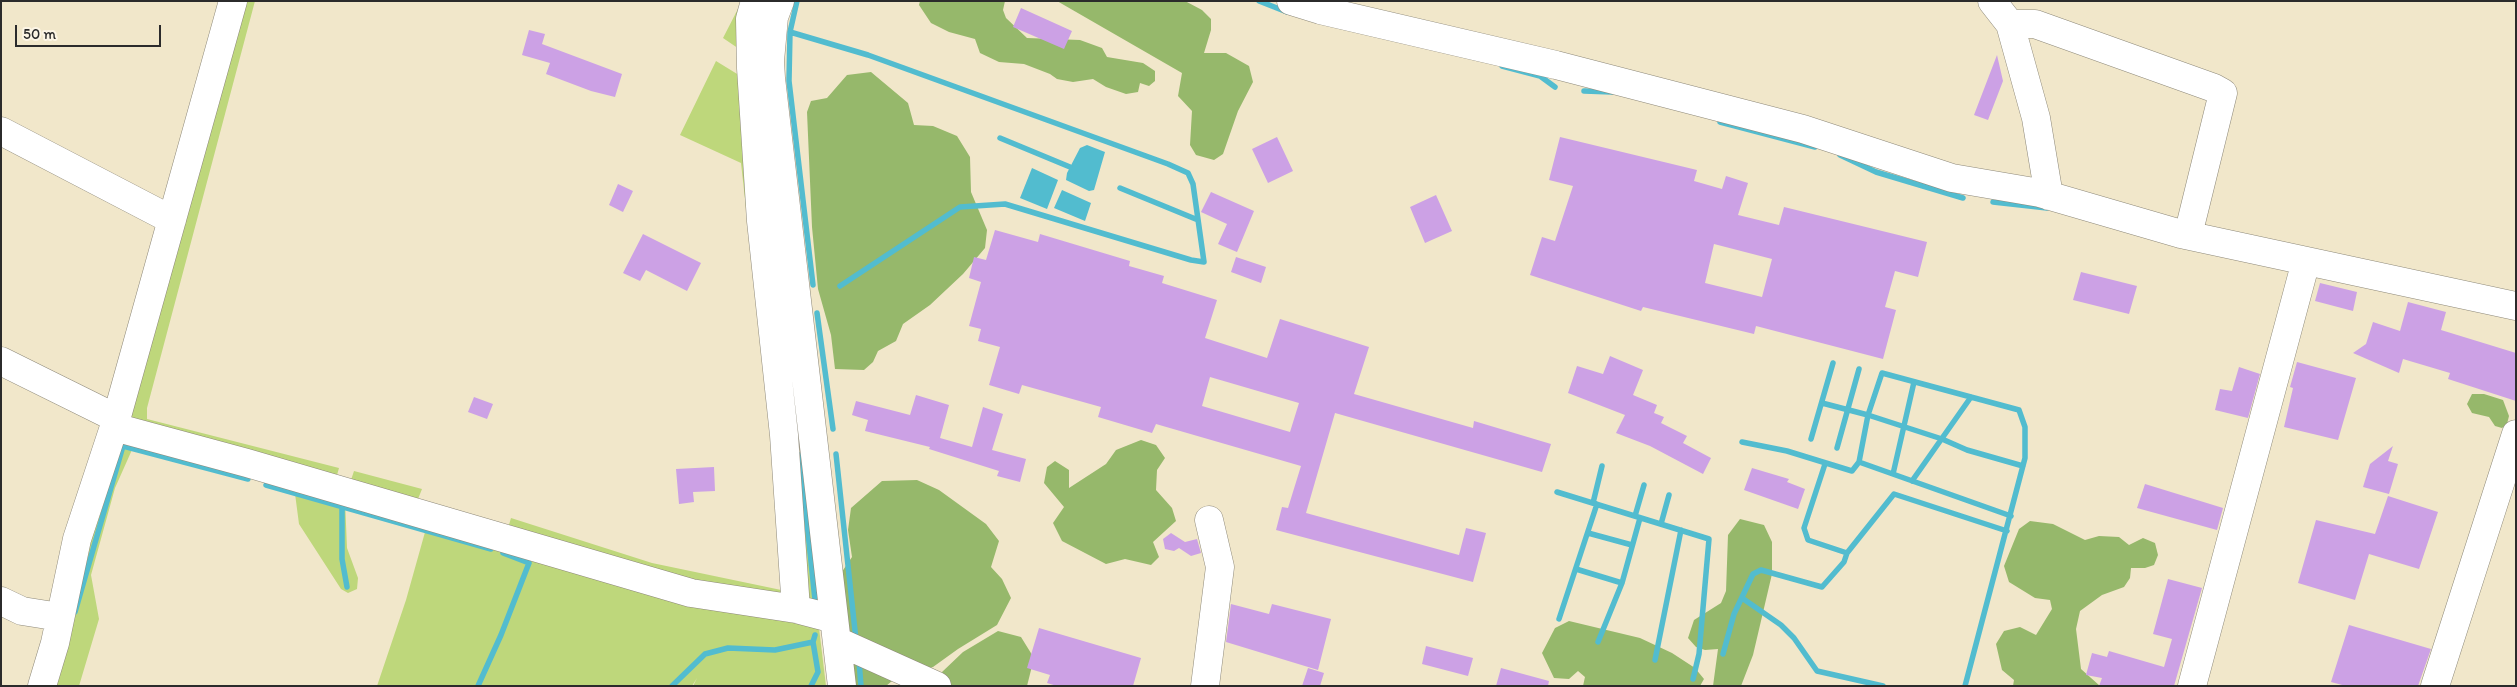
<!DOCTYPE html>
<html>
<head>
<meta charset="utf-8">
<style>
  body { margin:0 }
  #map { position:relative; width:2517px; height:687px; overflow:hidden; background:#f1e7ca; font-family:Itim,sans-serif }
  canvas { display:block }
  .frame { position:absolute; inset:0; border:2px solid #2b2b2b; pointer-events:none }
  .scale { position:absolute; left:15px; top:25px; width:146px; height:22px; box-sizing:border-box; border:2px solid #2b2b2b; border-top:0; padding-left:6px; font-size:15px; line-height:18px; white-space:nowrap; color:#2b2b2b; -webkit-text-stroke:4px #fcf5e5; paint-order:stroke }
</style>
</head>
<body>
<div id="map">
<canvas width="2517" height="687"></canvas>
<div class="frame"></div>
<div class="scale">50 m</div>
</div>
<script>
const g = document.querySelector('canvas').getContext('2d');
g.lineJoin = 'round';
function paint(path, color) {
  g.fillStyle = color;
  g.fill(path, 'evenodd');
}
function poly(rows) {
  const path = new Path2D();
  for (const r of rows) {
    path.moveTo(r[0], r[1]);
    for (let i = 2; i < r.length; i += 2) path.lineTo(r[i], r[i + 1]);
  }
  return path;
}
function strokePath(path, color, width, dash) {
  g.strokeStyle = color;
  g.lineWidth = width;
  g.lineCap = dash ? 'butt' : 'round';
  g.setLineDash(dash || []);
  g.stroke(path);
}
paint(poly([
  [241,1,255,1,147,408,147,419,339,468,335,482,132,418,131,405],
  [742,1,748,55,723,38],
  [716,61,760,88,803,431,793,431,772,442,741,163,680,135],
  [124,442,135,443,115,488,91,575,99,619,79,686,50,686,112,449],
  [781,451,790,586,787,592,779,601,678,582,599,560,508,528,511,518,652,563,786,591,772,452],
  [804,451,820,597,818,602,807,601,795,454],
  [354,471,422,489,418,499,349,486],
  [294,486,345,500,347,548,358,578,357,589,348,593,341,589,299,524],
  [427,525,708,606,819,628,826,686,693,686,697,678,692,686,377,686,406,600]
]), '#bed77b');
paint(poly([
  [920,1,1005,1,1003,10,1006,18,1027,38,1080,40,1102,48,1107,57,1143,63,1155,71,1155,81,1149,86,1140,83,1138,92,1126,94,1106,87,1093,79,1073,82,1057,79,1050,74,1024,64,999,62,980,53,975,39,949,32,931,23,919,5],
  [1057,1,1185,1,1202,10,1211,19,1211,30,1204,53,1226,53,1249,66,1253,82,1238,111,1223,154,1214,160,1196,155,1190,145,1192,111,1178,96,1182,73],
  [871,72,908,103,914,125,933,126,957,136,970,157,971,192,987,230,985,248,963,274,930,305,903,324,896,341,878,351,873,362,864,370,835,369,831,335,818,289,812,227,807,112,811,101,827,98,847,75],
  [2472,394,2484,394,2503,400,2509,416,2507,424,2502,428,2495,426,2489,417,2472,413,2467,404],
  [1141,440,1156,445,1165,458,1157,470,1156,490,1172,508,1176,521,1153,542,1159,557,1151,565,1125,559,1106,564,1062,541,1053,523,1064,507,1044,483,1047,467,1055,461,1069,470,1069,488,1106,464,1116,450],
  [917,480,939,490,986,524,999,541,991,567,1002,579,1011,598,997,625,958,649,933,667,892,681,886,686,848,686,837,579,852,557,848,530,851,508,882,481],
  [1740,519,1764,525,1772,542,1772,574,1753,655,1741,686,1713,686,1718,649,1705,650,1696,647,1688,638,1694,620,1721,603,1726,591,1728,535],
  [2030,521,2053,524,2085,540,2099,536,2119,537,2129,545,2143,538,2155,543,2158,555,2154,565,2145,568,2131,568,2130,578,2124,587,2102,595,2080,611,2076,629,2081,669,2100,686,2013,686,2014,680,2002,670,1996,644,2004,631,2020,627,2036,635,2052,609,2050,600,2035,598,2009,582,2004,566,2019,529],
  [1569,621,1640,638,1672,653,1695,668,1704,679,1700,686,1583,686,1585,677,1578,671,1569,679,1554,678,1542,653,1555,628],
  [998,631,1021,637,1034,658,1027,686,948,686,942,672,963,652]
]), '#96b86b');
paint(poly([
  [1087,145,1105,152,1094,190,1089,191,1066,180,1067,173,1080,148],
  [1032,168,1058,180,1047,209,1020,198],
  [1062,190,1091,203,1085,221,1054,208]
]), '#52bccf');
strokePath(poly([
  [797,1,790,32,789,81,813,285],
  [1259,1,1287,12],
  [790,32,868,55,1168,164,1188,173,1193,184,1204,262,1191,260,1005,204,960,207,840,286],
  [1502,66,1540,76,1555,87],
  [1584,91,1612,92],
  [1720,122,1815,147],
  [1000,138,1070,167],
  [1840,155,1876,172,1963,198],
  [1120,188,1198,220],
  [1993,202,2047,208],
  [817,313,833,429],
  [1822,403,1868,415,1942,439,1967,450,2023,466],
  [1811,439,1833,363],
  [1742,442,1787,451,1852,471,1859,462,1868,415,1882,373,2019,410,2025,427,2025,458,1965,686],
  [1837,448,1859,369],
  [836,454,856,640],
  [800,455,815,600],
  [1859,462,2011,516],
  [1893,474,1914,382],
  [1912,481,1971,397],
  [266,485,491,549],
  [1557,492,1709,539,1699,654,1693,679],
  [1593,503,1602,466],
  [342,506,342,559,347,587],
  [1635,516,1644,485],
  [1661,524,1669,495],
  [1588,533,1632,545],
  [1847,553,1894,494,2007,531],
  [1576,569,1622,583],
  [1742,598,1781,625,1794,638,1817,671,1883,686],
  [75,612,123,446,248,479],
  [1559,619,1597,504],
  [1598,642,1622,583,1640,518],
  [1723,654,1734,614,1753,574,1761,570,1822,587,1844,562,1847,553,1808,540,1804,528,1825,464],
  [1655,660,1681,530],
  [859,661,861,686],
  [478,686,501,635,529,563,503,553],
  [672,686,705,654,728,648,775,650,813,642],
  [811,686,818,672,813,642,815,635]
]), '#52bccf', 5.5);
paint(poly([
  [1021,8,1072,31,1064,49,1013,27],
  [529,30,545,34,542,44,622,74,615,97,591,91,546,74,550,63,522,55],
  [1997,55,2003,81,1988,120,1974,115],
  [1277,137,1293,171,1268,183,1252,149],
  [1560,137,1697,170,1694,181,1722,189,1726,176,1748,183,1738,215,1779,225,1784,207,1927,242,1918,277,1895,271,1885,307,1896,310,1883,359,1756,326,1754,334,1643,307,1641,311,1530,275,1542,237,1555,241,1573,186,1549,180],
  [1714,244,1772,259,1762,297,1705,283],
  [618,184,633,191,623,212,609,205],
  [1211,192,1254,211,1237,252,1218,244,1227,224,1201,212],
  [1436,195,1452,231,1425,243,1410,207],
  [995,230,1038,242,1040,234,1130,261,1129,266,1164,276,1162,283,1217,300,1205,338,1267,358,1280,319,1369,347,1354,394,1473,428,1474,421,1551,444,1542,472,1335,413,1306,513,1459,555,1466,528,1486,533,1473,582,1276,530,1282,507,1288,508,1301,466,1156,424,1152,433,1098,417,1101,407,1022,385,1019,394,989,385,1000,347,978,341,981,329,969,326,981,282,969,278,974,257,986,260],
  [1210,377,1299,403,1290,432,1202,406],
  [643,234,701,263,687,291,646,270,640,281,623,273],
  [1236,257,1266,267,1261,283,1231,272],
  [2081,272,2137,286,2129,314,2073,300],
  [2320,283,2357,292,2353,311,2315,301],
  [2408,302,2446,312,2441,330,2516,353,2516,401,2448,379,2450,373,2403,359,2399,373,2353,353,2366,344,2373,322,2400,331],
  [1610,356,1643,370,1633,395,1657,405,1654,413,1664,417,1661,423,1687,436,1683,443,1711,458,1703,474,1650,446,1616,433,1625,415,1568,393,1577,366,1603,374],
  [2297,362,2356,378,2338,440,2284,427,2293,388,2290,387],
  [2239,367,2260,374,2248,418,2215,410,2220,389,2232,391],
  [916,395,949,405,940,438,972,447,983,407,1003,414,992,450,1026,459,1020,482,997,476,999,471,929,449,930,447,865,431,868,420,852,415,856,401,910,415],
  [474,397,493,404,487,419,468,412],
  [2393,446,2388,461,2398,464,2389,494,2363,487,2370,464],
  [714,467,715,491,693,492,694,502,679,504,676,469],
  [1752,468,1789,479,1787,482,1805,489,1798,509,1744,490],
  [2145,484,2223,508,2217,530,2137,508],
  [2388,496,2438,512,2419,569,2369,554,2355,600,2298,583,2316,520,2375,534],
  [1171,533,1185,542,1197,539,1201,553,1191,556,1179,548,1174,551,1165,549,1163,539],
  [2168,579,2202,588,2174,686,2099,686,2102,678,2086,675,2092,653,2107,657,2109,651,2164,667,2172,639,2153,634],
  [1231,604,1269,614,1272,604,1331,619,1318,670,1226,642],
  [2349,625,2431,649,2418,686,2346,686,2331,682],
  [1039,628,1141,658,1133,686,1057,686,1047,683,1050,675,1027,668],
  [1426,646,1473,658,1468,676,1422,664],
  [1308,668,1324,673,1320,686,1302,686],
  [1501,668,1549,681,1548,686,1496,686]
]), '#cca1e5');
const minor = poly([
  [755,1,750,19,751,68,761,221,784,435,796,609],
  [780,1,774,17,770,61,771,78,842,686],
  [1291,1,1320,10,1556,65,1803,129,1952,178,2040,193,2181,234,2516,306],
  [1992,1,2010,24,2036,118,2049,196],
  [2010,24,2035,24,2214,88,2223,93,2188,235],
  [1,131,172,220],
  [1,361,116,418],
  [114,427,247,463,691,593,796,609,834,619],
  [1,601,22,611,60,617],
  [837,641,937,686],
  [42,686,55,643,77,539,114,427,233,1],
  [1205,686,1220,567,1209,520],
  [2192,686,2306,261],
  [2435,686,2516,434]
]);
strokePath(minor, '#8e897a', 29);
strokePath(minor, '#fff', 28);
</script>
</body>
</html>
